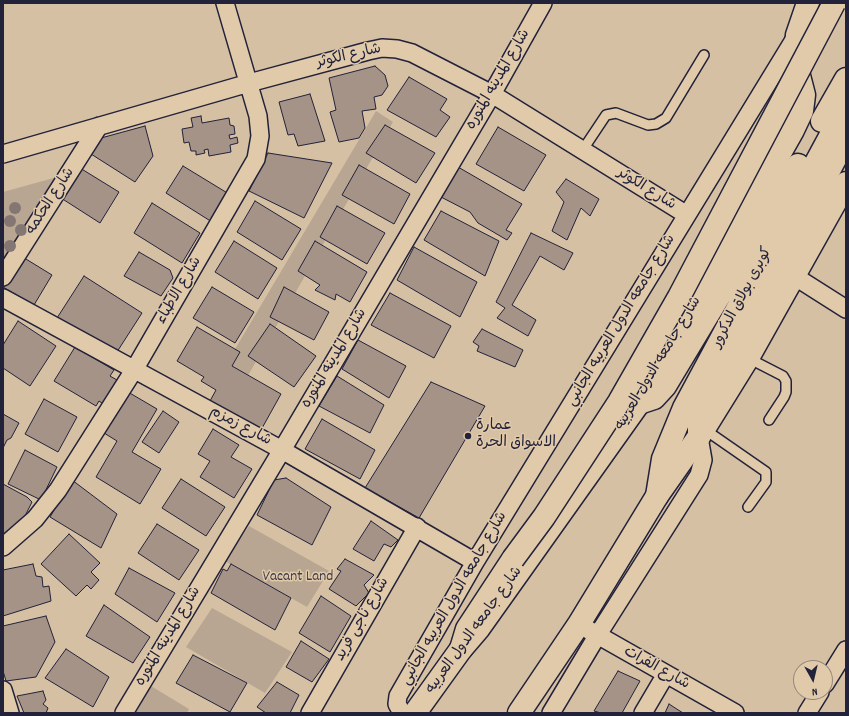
<!DOCTYPE html>
<html>
<head>
<meta charset="utf-8">
<style>
  body { margin:0 }
  #map { position:relative; width:849px; height:716px; overflow:hidden; background:#d6c0a3; font-family:Dekko,sans-serif }
  canvas { display:block }
  .frame { position:absolute; inset:0; border:4px solid #22223b; pointer-events:none }
  .north { position:absolute; left:793px; top:660px; width:40px; height:40px; box-sizing:border-box; background:#e1caaa; border:1px solid #95877e; border-radius:50%; rotate:172deg; font-size:11px; font-weight:700; line-height:16px; text-align:center; color:#22223b }
  .north::after { content:''; display:block; margin:auto; width:14px; height:18px; background:#22223b; clip-path:polygon(50% 0,100% 100%,50% 72%,0 100%) }
</style>
</head>
<body>
<div id="map">
<canvas width="849" height="716"></canvas>
<div class="frame"></div>
<div class="north">N</div>
</div>
<script>
const g = document.querySelector('canvas').getContext('2d');
g.lineJoin = 'round';
function paint(path, color) {
  g.fillStyle = color;
  g.fill(path, 'evenodd');
}
function poly(rows) {
  const path = new Path2D();
  for (const r of rows) {
    path.moveTo(r[0], r[1]);
    for (let i = 2; i < r.length; i += 2) path.lineTo(r[i], r[i + 1]);
  }
  return path;
}
function strokePath(path, color, width, dash) {
  g.strokeStyle = color;
  g.lineWidth = width;
  g.lineCap = dash ? 'butt' : 'round';
  g.setLineDash(dash || []);
  g.stroke(path);
}
function drawText(font, color, halo, rows, align = 'center') {
  g.font = font + ' Dekko,"Playpen Sans Arabic",sans-serif';
  g.lineWidth = 3;
  g.setLineDash([]);
  g.textBaseline = 'middle';
  g.strokeStyle = halo;
  g.fillStyle = color;
  for (const [text, x, y, turn = 0] of rows) {
    g.save();
    g.translate(x, y);
    g.rotate((+turn || 0) * Math.PI / 180);
    g.textAlign = isNaN(turn) ? turn : align;
    if (halo) g.strokeText(text, 0, 0);
    g.fillText(text, 0, 0);
    g.restore();
  }
}
paint(poly([
  [376,111,393,122,246,379,225,366],
  [68,174,3,277,3,192],
  [249,526,329,571,307,607,225,561],
  [212,608,292,652,265,693,186,647],
  [151,686,189,709,187,713,136,713]
]), '#b8a692');
const building = poly([
  [375,66,385,75,388,86,382,95,374,97,376,109,362,111,365,128,359,138,339,142,330,112,336,110,329,78,375,66],
  [409,77,447,99,440,110,450,117,436,137,387,110,409,77],
  [310,94,325,141,298,146,294,134,288,135,279,102,310,94],
  [201,116,202,123,229,118,230,125,234,126,235,134,229,135,230,139,237,137,238,143,230,145,231,152,209,156,208,149,204,150,205,153,196,155,196,151,191,151,189,142,184,143,182,129,193,127,191,118,201,116],
  [385,125,435,153,416,183,366,153,385,125],
  [145,126,153,156,135,182,91,154,101,138,145,126],
  [498,127,546,155,524,191,476,164,498,127],
  [268,153,332,163,304,218,249,191,268,153],
  [359,165,410,194,394,224,342,195,359,165],
  [183,166,229,194,212,222,166,193,183,166],
  [458,167,522,204,506,230,512,233,507,240,478,223,470,212,441,197,458,167],
  [80,168,119,192,100,223,61,198,80,168],
  [566,179,599,199,590,216,581,208,567,240,552,231,564,202,556,192,566,179],
  [255,201,301,229,282,260,237,232,255,201],
  [152,203,200,233,182,263,134,233,152,203],
  [337,206,385,233,367,264,320,237,337,206],
  [441,211,499,241,485,276,424,240,441,211],
  [531,233,573,253,564,270,540,256,512,305,536,320,528,336,497,318,505,308,496,302,531,233],
  [234,241,277,268,258,299,215,272,234,241],
  [315,241,367,272,350,302,336,294,335,300,315,290,320,285,298,271,315,241],
  [414,247,477,282,460,317,397,280,414,247],
  [139,252,170,270,173,278,161,296,124,276,139,252],
  [21,256,52,275,34,305,3,287,21,256],
  [84,276,142,313,115,355,57,318,84,276],
  [212,287,254,312,235,343,193,318,212,287],
  [284,287,329,312,314,340,270,317,284,287],
  [390,293,451,326,434,358,371,325,390,293],
  [18,321,56,346,30,386,3,368,3,345,18,321],
  [270,324,316,356,294,387,248,356,270,324],
  [197,327,240,352,232,366,281,394,261,430,210,401,216,390,201,381,204,377,177,361,197,327],
  [482,329,523,350,515,367,477,351,479,346,473,342,482,329],
  [358,340,406,366,389,398,342,369,358,340],
  [75,347,114,370,110,376,117,380,106,406,99,401,96,406,54,381,75,347],
  [337,376,384,405,370,433,319,406,337,376],
  [431,382,485,406,419,518,365,488,431,382],
  [128,392,157,409,132,452,161,469,140,504,96,477,117,441,104,433,128,392],
  [44,399,77,417,58,452,25,434,44,399],
  [163,411,179,422,159,453,142,442,163,411],
  [3,414,19,423,11,438,7,440,3,448,3,414],
  [322,419,375,450,360,479,305,449,322,419],
  [213,429,239,445,231,457,252,469,234,498,200,477,210,461,198,454,213,429],
  [25,450,57,467,41,500,8,484,25,450],
  [286,478,331,507,312,545,257,515,274,480,286,478],
  [181,479,225,507,206,536,162,508,181,479],
  [72,480,117,514,101,548,50,517,72,480],
  [3,484,27,497,32,502,24,518,3,536,3,484],
  [371,521,398,540,391,547,384,544,374,561,353,549,371,521],
  [157,524,199,550,179,580,138,553,157,524],
  [69,534,100,563,91,572,99,580,91,589,87,585,76,596,41,564,69,534],
  [345,559,374,575,364,585,369,593,356,606,329,589,341,571,337,569,345,559],
  [33,564,36,576,42,577,43,587,49,586,51,601,3,616,3,570,33,564],
  [231,564,291,598,275,630,211,593,223,569,227,571,231,564],
  [129,568,175,593,157,622,115,594,129,568],
  [321,596,351,616,330,652,299,633,321,596],
  [104,605,150,637,133,663,86,636,104,605],
  [46,616,55,642,36,677,6,681,3,671,3,626,46,616],
  [301,641,329,659,312,682,286,667,301,641],
  [66,649,109,677,93,707,45,678,66,649],
  [193,655,247,683,230,712,176,683,193,655],
  [618,671,640,681,622,713,601,713,594,711,618,671],
  [277,682,299,695,290,713,266,713,257,707,277,682],
  [43,691,46,700,43,704,48,708,46,713,24,713,17,696,43,691],
  [669,704,683,713,665,713,669,704]
]);
paint(building, '#a49386');
strokePath(building, '#22223b', 1);
const service = poly([
  [582,151,606,115,616,113,648,125,656,124,666,118,704,55],
  [748,358,783,376,786,381,786,392,784,397,769,420],
  [704,429,766,472,766,482,748,507]
]);
const minor = poly([
  [3,154,249,83,368,51,382,48,397,49,412,53,492,94,687,215],
  [794,276,846,309],
  [3,277,99,126],
  [3,298,282,450,475,562],
  [3,547,35,519,58,490,134,370,256,159,260,136,258,116,225,3],
  [587,629,735,713],
  [825,684,846,650],
  [3,690,10,713],
  [124,713,282,450,492,94,543,3],
  [310,713,417,527],
  [402,713,397,704,398,696,475,562,797,35],
  [551,713,597,636,699,475,703,460,699,437],
  [643,713,666,674],
  [807,713,820,692]
]);
const secondary = poly([
  [822,121,846,79],
  [639,403,654,398,665,386,798,165],
  [657,496,663,459,684,408,846,107]
]);
const primary = poly([
  [415,713,461,649,479,628,639,403,793,130,802,111,804,95,795,60,797,35,808,3],
  [519,713,579,624,657,496,704,429,748,358,846,183]
]);
const motorway = poly([
  [699,437,699,422,708,395,846,139],
  [461,649,467,629,513,559]
]);
strokePath(service, '#22223b', 12);
strokePath(minor, '#22223b', 20);
strokePath(secondary, '#22223b', 25);
strokePath(primary, '#22223b', 25);
strokePath(motorway, '#22223b', 25);
strokePath(service, '#e1caaa', 9);
strokePath(minor, '#e1caaa', 17);
strokePath(secondary, '#e1caaa', 22);
strokePath(primary, '#e1caaa', 22);
strokePath(motorway, '#e1caaa', 22);
const motorwayBridge = poly([
  [513,559,544,517,619,402,679,297,834,3]
]);
strokePath(motorwayBridge, '#22223b', 25, []);
strokePath(motorwayBridge, '#e1caaa', 22);
g.fillStyle = '#847773';
for (const [x, y] of [
  [15,208],
  [10,221],
  [21,230],
  [10,246]
]) {
  g.beginPath();
  g.arc(x, y, 6, 0, 2 * Math.PI);
  g.fill();
}
for (const [x, y, r, color] of [
  [468,436,4,"#22223b"]
]) {
  const dot = new Path2D();
  dot.arc(x, y, r, 0, 2 * Math.PI);
  g.fillStyle = color;
  g.fill(dot);
  strokePath(dot, '#e1caaa', 1.5);
}
drawText('15px', '#22223b', '#e1caaa', [
  ["شارع الكوثر",349,57,-13],
  ["شارع المدينه المنوره",499,80,-60],
  ["شارع الكوثر",646,190,32],
  ["شارع الحكمه",51,202,-57],
  ["شارع الاطباء",180,291,-60],
  ["كوبرى بولاق الدكرور",743,298,-62],
  ["شارع جامعه الدول العربيه الجانبي",622,321,-59],
  ["شارع المدينه المنوره",335,359,-59],
  ["شارع جامعه الدول العربيه",659,364,-59],
  ["شارع زمزم",240,427,28],
  ["شارع جامعه الدول العربيه الجانبي",455,599,-60],
  ["شارع ناجى فريد",363,620,-60],
  ["شارع جامعه الدول العربيه",475,631,-54],
  ["شارع المدينه المنوره",169,637,-59],
  ["شارع الفرات",656,669,29]
]);
drawText('15px', '#22223b', '#e1caaa', [
  ["عمارة",476,427],
  ["الاسواق الحرة",476,444]
], 'left');
drawText('15px', '#403c4c', '#e1caaa', [
  ["Vacant Land",298,578]
]);
</script>
</body>
</html>
